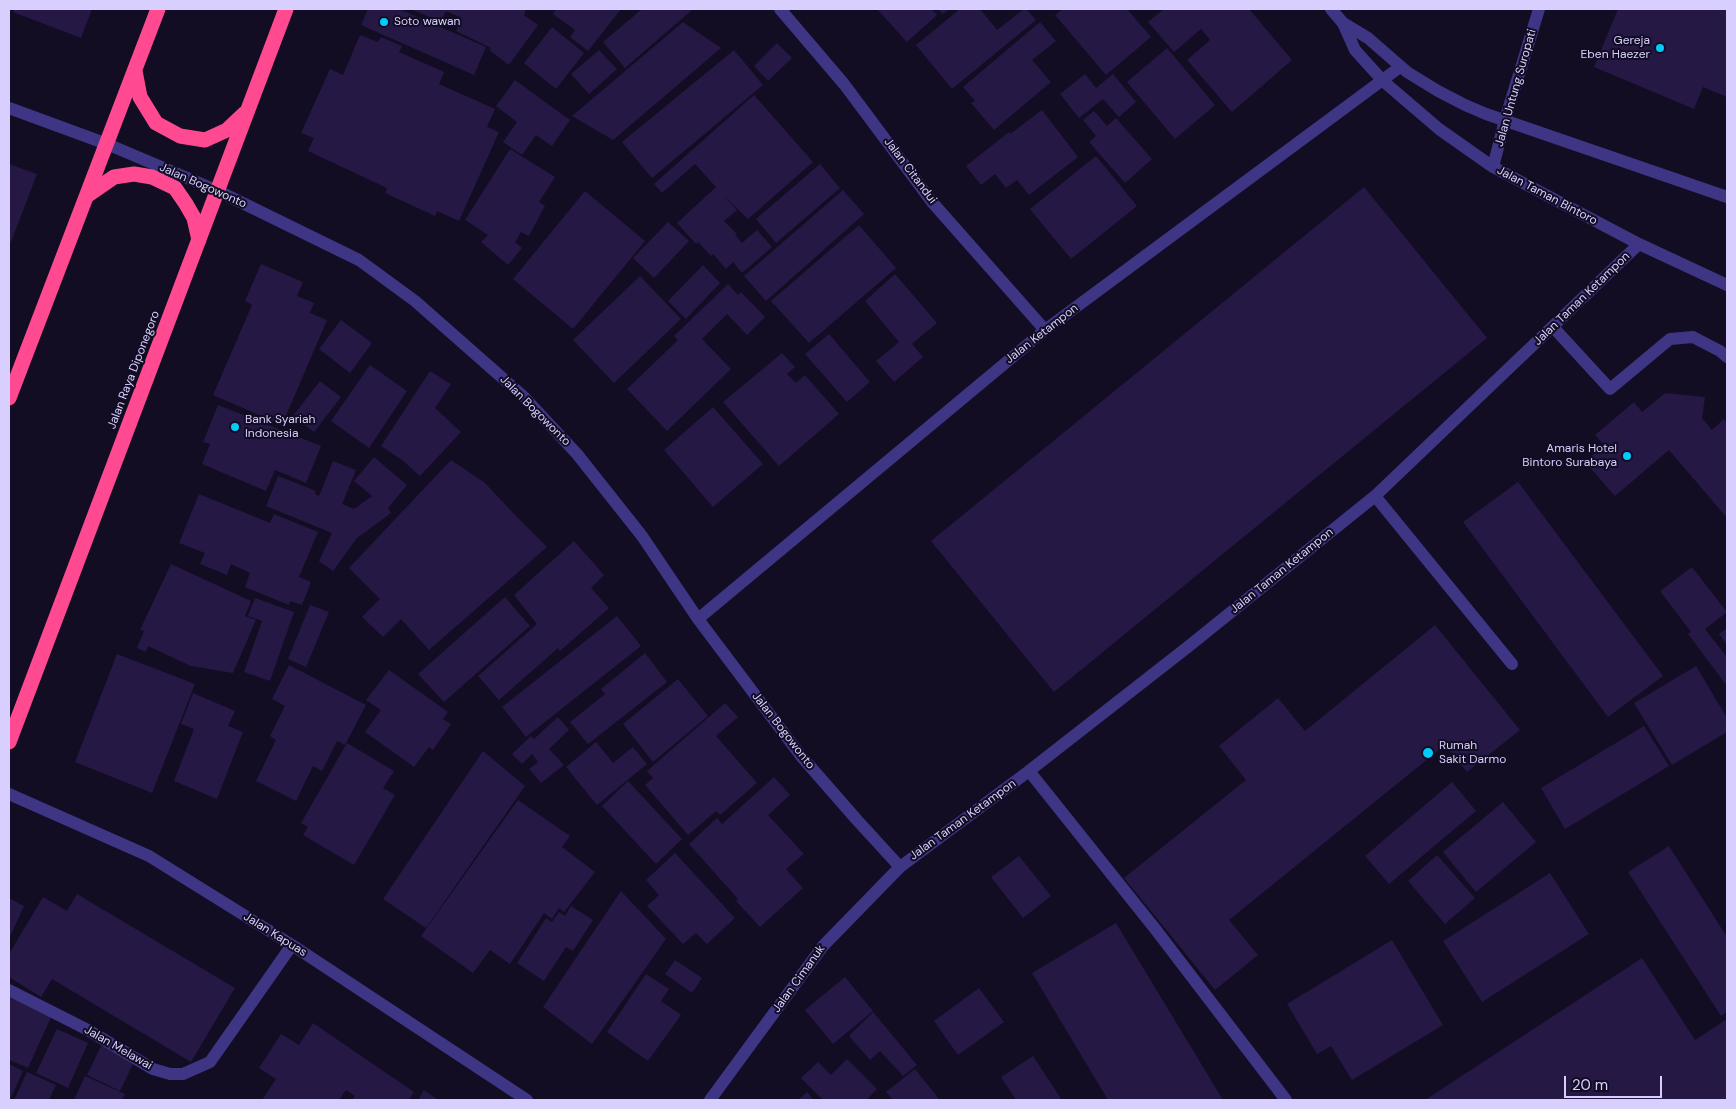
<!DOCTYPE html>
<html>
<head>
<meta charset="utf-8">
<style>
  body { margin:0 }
  #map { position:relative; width:1736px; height:1109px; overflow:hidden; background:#120d23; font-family:"DM Sans",sans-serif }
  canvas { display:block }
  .frame { position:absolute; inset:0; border:10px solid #d8cfff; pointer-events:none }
  .scale { position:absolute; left:1564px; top:1076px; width:98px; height:22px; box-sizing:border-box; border:2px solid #d8cfff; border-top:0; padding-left:6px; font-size:15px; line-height:18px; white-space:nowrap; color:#d8cfff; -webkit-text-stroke:4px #120d23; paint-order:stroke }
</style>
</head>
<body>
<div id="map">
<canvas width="1736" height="1109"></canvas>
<div class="frame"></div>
<div class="scale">20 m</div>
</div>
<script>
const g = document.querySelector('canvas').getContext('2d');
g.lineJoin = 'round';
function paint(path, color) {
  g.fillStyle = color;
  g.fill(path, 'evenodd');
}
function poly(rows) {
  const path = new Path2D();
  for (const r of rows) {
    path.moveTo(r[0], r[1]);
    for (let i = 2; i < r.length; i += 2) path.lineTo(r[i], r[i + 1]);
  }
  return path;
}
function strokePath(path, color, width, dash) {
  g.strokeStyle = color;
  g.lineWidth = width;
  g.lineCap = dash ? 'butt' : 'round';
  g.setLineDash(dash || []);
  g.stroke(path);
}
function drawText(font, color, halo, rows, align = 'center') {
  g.font = font + ' "DM Sans",sans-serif';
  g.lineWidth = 4;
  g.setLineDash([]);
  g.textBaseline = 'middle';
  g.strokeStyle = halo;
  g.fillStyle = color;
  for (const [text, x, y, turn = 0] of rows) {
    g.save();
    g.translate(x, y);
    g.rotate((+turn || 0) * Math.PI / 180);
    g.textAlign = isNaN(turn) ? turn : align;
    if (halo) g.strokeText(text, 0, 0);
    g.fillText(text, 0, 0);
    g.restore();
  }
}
paint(poly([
  [15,9,92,9,81,38,13,12],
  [368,9,399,9,486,47,474,75,361,25],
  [411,9,526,9,524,15,538,25,509,65,489,50,491,48,456,31,462,18,446,11,441,22],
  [556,9,621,9,588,51,570,37,575,30,553,14],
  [642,9,693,9,625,68,603,42],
  [877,9,932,9,937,15,907,42],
  [938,9,949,9,943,14],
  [960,9,980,9,997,30,1024,9,1026,9,1036,20,952,89,916,45],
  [1063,9,1127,9,1151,37,1106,75,1055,15],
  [1164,9,1249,9,1292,60,1232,112,1187,60,1210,40,1201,29,1174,52,1148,22],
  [1618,9,1727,9,1727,97,1703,87,1694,109,1594,67],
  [683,22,721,48,613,140,572,116],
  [1040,22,1056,41,1032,60,1051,82,994,130,971,103,975,101,963,87],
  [552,27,584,53,556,89,524,63],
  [360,35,378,42,381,37,402,46,399,52,444,72,439,84,495,109,487,127,499,132,459,221,437,211,435,216,385,193,387,188,308,151,314,138,301,133,330,69,343,75],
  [777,43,792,58,768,81,754,66],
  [1167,48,1215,105,1175,139,1127,82],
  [599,50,617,69,589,94,571,74],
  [734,50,763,85,652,178,622,142],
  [1085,74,1096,88,1113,74,1136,102,1119,117,1103,99,1079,118,1060,94],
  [515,80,570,120,552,146,536,135,522,155,503,142,517,122,496,106],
  [754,95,813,162,748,219,723,195,737,210,724,221,737,234,735,235,742,243,757,230,772,247,742,273,733,262,726,269,713,254,711,256,698,242,696,244,677,223,716,187,695,164,662,193,654,184],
  [1042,110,1078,157,1029,195,1017,180,1006,188,995,174,981,185,966,166,1009,132,1010,134],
  [1094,111,1107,126,1116,118,1152,159,1125,183,1089,142,1096,136,1083,120],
  [510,149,555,177,539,202,545,206,529,236,521,232,515,242,522,248,508,265,481,242,488,235,465,220],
  [1096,156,1137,206,1071,259,1030,209],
  [9,164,37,174,9,247],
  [820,164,840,188,776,243,756,219],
  [1364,187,1487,338,1054,692,931,541],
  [843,190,864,214,766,301,744,276],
  [585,191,645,241,573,329,513,279],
  [668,222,689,241,654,278,633,258],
  [859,225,896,268,809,343,771,301],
  [261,264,303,282,297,296,314,303,310,313,327,320,282,425,213,395,252,305,245,301],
  [703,265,720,283,686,319,668,301],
  [895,274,937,323,912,344,923,357,894,382,876,361,899,342,865,301],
  [640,276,681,319,614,383,573,340],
  [728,284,738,295,741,292,765,317,747,335,727,314,702,339,731,369,667,431,627,389,678,340,674,336],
  [341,320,372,343,350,373,319,349],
  [829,334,870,382,847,402,805,354],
  [782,353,795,367,787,374,796,383,805,375,839,414,779,466,723,402],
  [370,365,407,391,369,448,331,421],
  [430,371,451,384,435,408,461,432,420,476,402,460,381,446],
  [320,381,341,397,314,432,293,416],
  [1665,393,1705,397,1702,418,1712,430,1724,419,1727,424,1727,518,1669,450,1615,496,1585,462,1604,445,1595,435,1634,402,1642,412],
  [218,405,321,446,306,483,275,470,266,491,202,464,210,444,203,442],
  [713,407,763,464,713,507,664,450],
  [374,457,407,485,388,508,391,513,357,538,333,571,319,561,332,533,266,506,278,476,316,491,315,494,319,496,333,461,356,470,342,504,354,509,372,496,354,481],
  [451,460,485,483,516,516,547,547,429,650,401,619,383,637,362,617,380,599,349,568],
  [1518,482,1663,676,1608,717,1463,522],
  [199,494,270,523,274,514,318,532,299,577,311,582,302,605,290,601,289,605,245,587,250,573,231,564,227,575,200,564,205,553,179,543],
  [574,541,604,575,591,588,609,608,560,651,558,648,499,700,478,676,537,624,514,595],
  [171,564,251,601,245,616,256,620,233,673,191,666,148,646,146,652,137,648,144,631,140,630],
  [1692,567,1727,612,1705,629,1727,657,1727,686,1688,634,1691,632,1660,591],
  [505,597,530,626,444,702,418,674],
  [255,598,294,612,270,681,244,672,262,621,248,616],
  [310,605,329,612,306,667,288,659],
  [617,616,641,646,526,737,502,707],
  [1435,625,1520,730,1467,772,1445,745,1229,920,1258,955,1215,990,1124,878,1246,780,1219,746,1278,698,1305,731],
  [1727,628,1727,645,1719,634],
  [645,653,667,682,588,744,570,722,605,694,601,689],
  [117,654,195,684,152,793,75,762],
  [289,665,366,705,345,745,337,741,322,771,313,766,296,801,256,781,276,740,270,736,285,706,272,699],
  [1696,666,1727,718,1727,732,1672,765,1634,703],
  [389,670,448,712,443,719,451,724,433,750,429,747,414,767,365,732,381,710,366,700],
  [678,679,708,716,653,762,623,724],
  [193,693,235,711,228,726,243,732,217,799,174,781,194,729,181,724],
  [725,703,738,717,716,736,757,783,720,815,716,811,688,835,645,785,653,778,647,771],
  [558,717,569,730,549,749,564,765,541,783,529,769,538,762,532,754,522,764,512,754,531,736,534,739],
  [1644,726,1669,766,1565,829,1541,788],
  [596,742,613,763,633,747,647,764,597,805,566,767],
  [347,743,394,771,383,788,395,795,354,865,303,835,308,827,301,823],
  [483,751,525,786,426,928,383,899],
  [774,777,790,795,768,815,804,854,786,869,803,888,760,927,736,901,738,899,689,844,717,818,722,824],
  [628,781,682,839,656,864,602,806],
  [1452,782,1476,811,1389,884,1365,856],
  [518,800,570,836,562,847,595,872,564,912,559,908,552,919,544,913,510,964,490,950,473,973,421,936],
  [1503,802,1536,842,1476,892,1443,852],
  [1669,846,1727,937,1727,1012,1721,1016,1628,872],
  [675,853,735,918,707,944,696,933,683,944,647,906,659,895,646,880],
  [1437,855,1475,898,1445,924,1408,881],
  [1019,856,1051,896,1023,918,991,877],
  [1550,873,1589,934,1482,1002,1443,941],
  [621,891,666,939,592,1044,543,1007],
  [77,894,235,988,191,1062,52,979,41,997,9,977,9,954,43,897,67,911],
  [9,898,24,906,9,939],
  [571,906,593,920,573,951,566,947,544,981,517,963,546,918,552,922,559,912,565,916],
  [1116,923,1223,1100,1108,1100,1032,973],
  [1392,940,1443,1025,1352,1080,1331,1046,1317,1054,1287,1004],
  [1642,958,1695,1040,1727,1019,1727,1100,1425,1100],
  [675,960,702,978,692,993,665,974],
  [646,974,669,989,661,1001,681,1015,648,1061,607,1032],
  [845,977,873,1011,833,1044,805,1010],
  [979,988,1004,1022,958,1055,934,1021],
  [9,996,52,1015,28,1068,9,1060],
  [873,1012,917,1065,903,1076,880,1051,870,1060,849,1036],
  [313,1023,414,1092,409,1100,352,1100,355,1096,346,1090,339,1100,262,1100,276,1079,259,1068,281,1034,299,1045],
  [57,1029,88,1043,68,1088,36,1073],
  [102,1044,135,1060,120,1091,87,1075],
  [1033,1056,1062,1100,1016,1100,1001,1077],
  [847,1059,877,1089,866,1100,823,1100,801,1078,818,1062,831,1075],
  [9,1064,23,1071,10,1100,9,1100],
  [915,1069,940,1100,893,1100,886,1092],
  [27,1072,56,1085,49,1100,14,1100],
  [85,1076,125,1094,122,1100,74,1100],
  [424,1090,438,1100,418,1100],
  [807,1092,814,1100,798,1100]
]), '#251845');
strokePath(poly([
  [780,9,844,84,932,202,1045,330],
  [1331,9,1343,23,1355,50,1383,81,1439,129,1493,167,1639,244,1727,285],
  [1343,23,1368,38,1407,72,1438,91,1465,105,1486,114,1727,197],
  [9,108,107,144,218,191,359,260,415,301,524,397,577,454,642,536,698,619,801,756,857,820,900,867],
  [1493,167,1505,120,1539,9],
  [1553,327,1610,389,1670,339,1693,337,1720,351,1727,357],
  [1375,496,1512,664],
  [698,619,1045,330,1400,67],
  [1029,771,1156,930,1286,1100],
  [9,794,149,856,292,945,527,1100],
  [9,990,88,1030,153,1069,170,1074,183,1074,210,1062,292,945],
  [710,1100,823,946,900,867,1029,771,1189,646,1375,496,1639,244]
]), '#3f3585', 12);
strokePath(poly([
  [135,71,140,97,156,123,180,136,205,140,227,130,245,113],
  [88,195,114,177,134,174,152,177,175,188,186,204,194,218,199,240],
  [9,398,158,9],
  [9,742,286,9]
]), '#ff4a91', 15);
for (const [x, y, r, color] of [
  [384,22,5,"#00cbfa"],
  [1660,48,5,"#00cbfa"],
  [235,427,5,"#00cbfa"],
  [1627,456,5,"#00cbfa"],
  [1428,753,6,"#00cbfa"]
]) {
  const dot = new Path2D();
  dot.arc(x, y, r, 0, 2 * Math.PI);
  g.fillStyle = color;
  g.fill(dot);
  strokePath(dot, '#120d23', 2);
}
drawText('12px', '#d8cfff', '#120d23', [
  ["Soto wawan",394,22],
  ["Gereja",1650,41,"right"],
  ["Eben Haezer",1650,55,"right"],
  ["Bank Syariah",245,420],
  ["Indonesia",245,434],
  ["Amaris Hotel",1617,449,"right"],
  ["Bintoro Surabaya",1617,463,"right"],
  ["Rumah",1439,746],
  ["Sakit Darmo",1439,760]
], 'left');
drawText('12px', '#d8cfff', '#120d23', [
  ["Jalan Untung Suropati",1516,88,-74],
  ["Jalan Citandui",910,171,53],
  ["Jalan Bogowonto",203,186,24],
  ["Jalan Taman Bintoro",1547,196,28],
  ["Jalan Taman Ketampon",1582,299,-44],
  ["Jalan Ketampon",1042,334,-38],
  ["Jalan Raya Diponegoro",134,370,-69],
  ["Jalan Bogowonto",535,411,45],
  ["Jalan Taman Ketampon",1282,571,-39],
  ["Jalan Bogowonto",783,731,52],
  ["Jalan Taman Ketampon",963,820,-36],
  ["Jalan Kapuas",275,935,32],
  ["Jalan Cimanuk",799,979,-54],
  ["Jalan Melawai",118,1048,30]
]);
</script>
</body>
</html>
